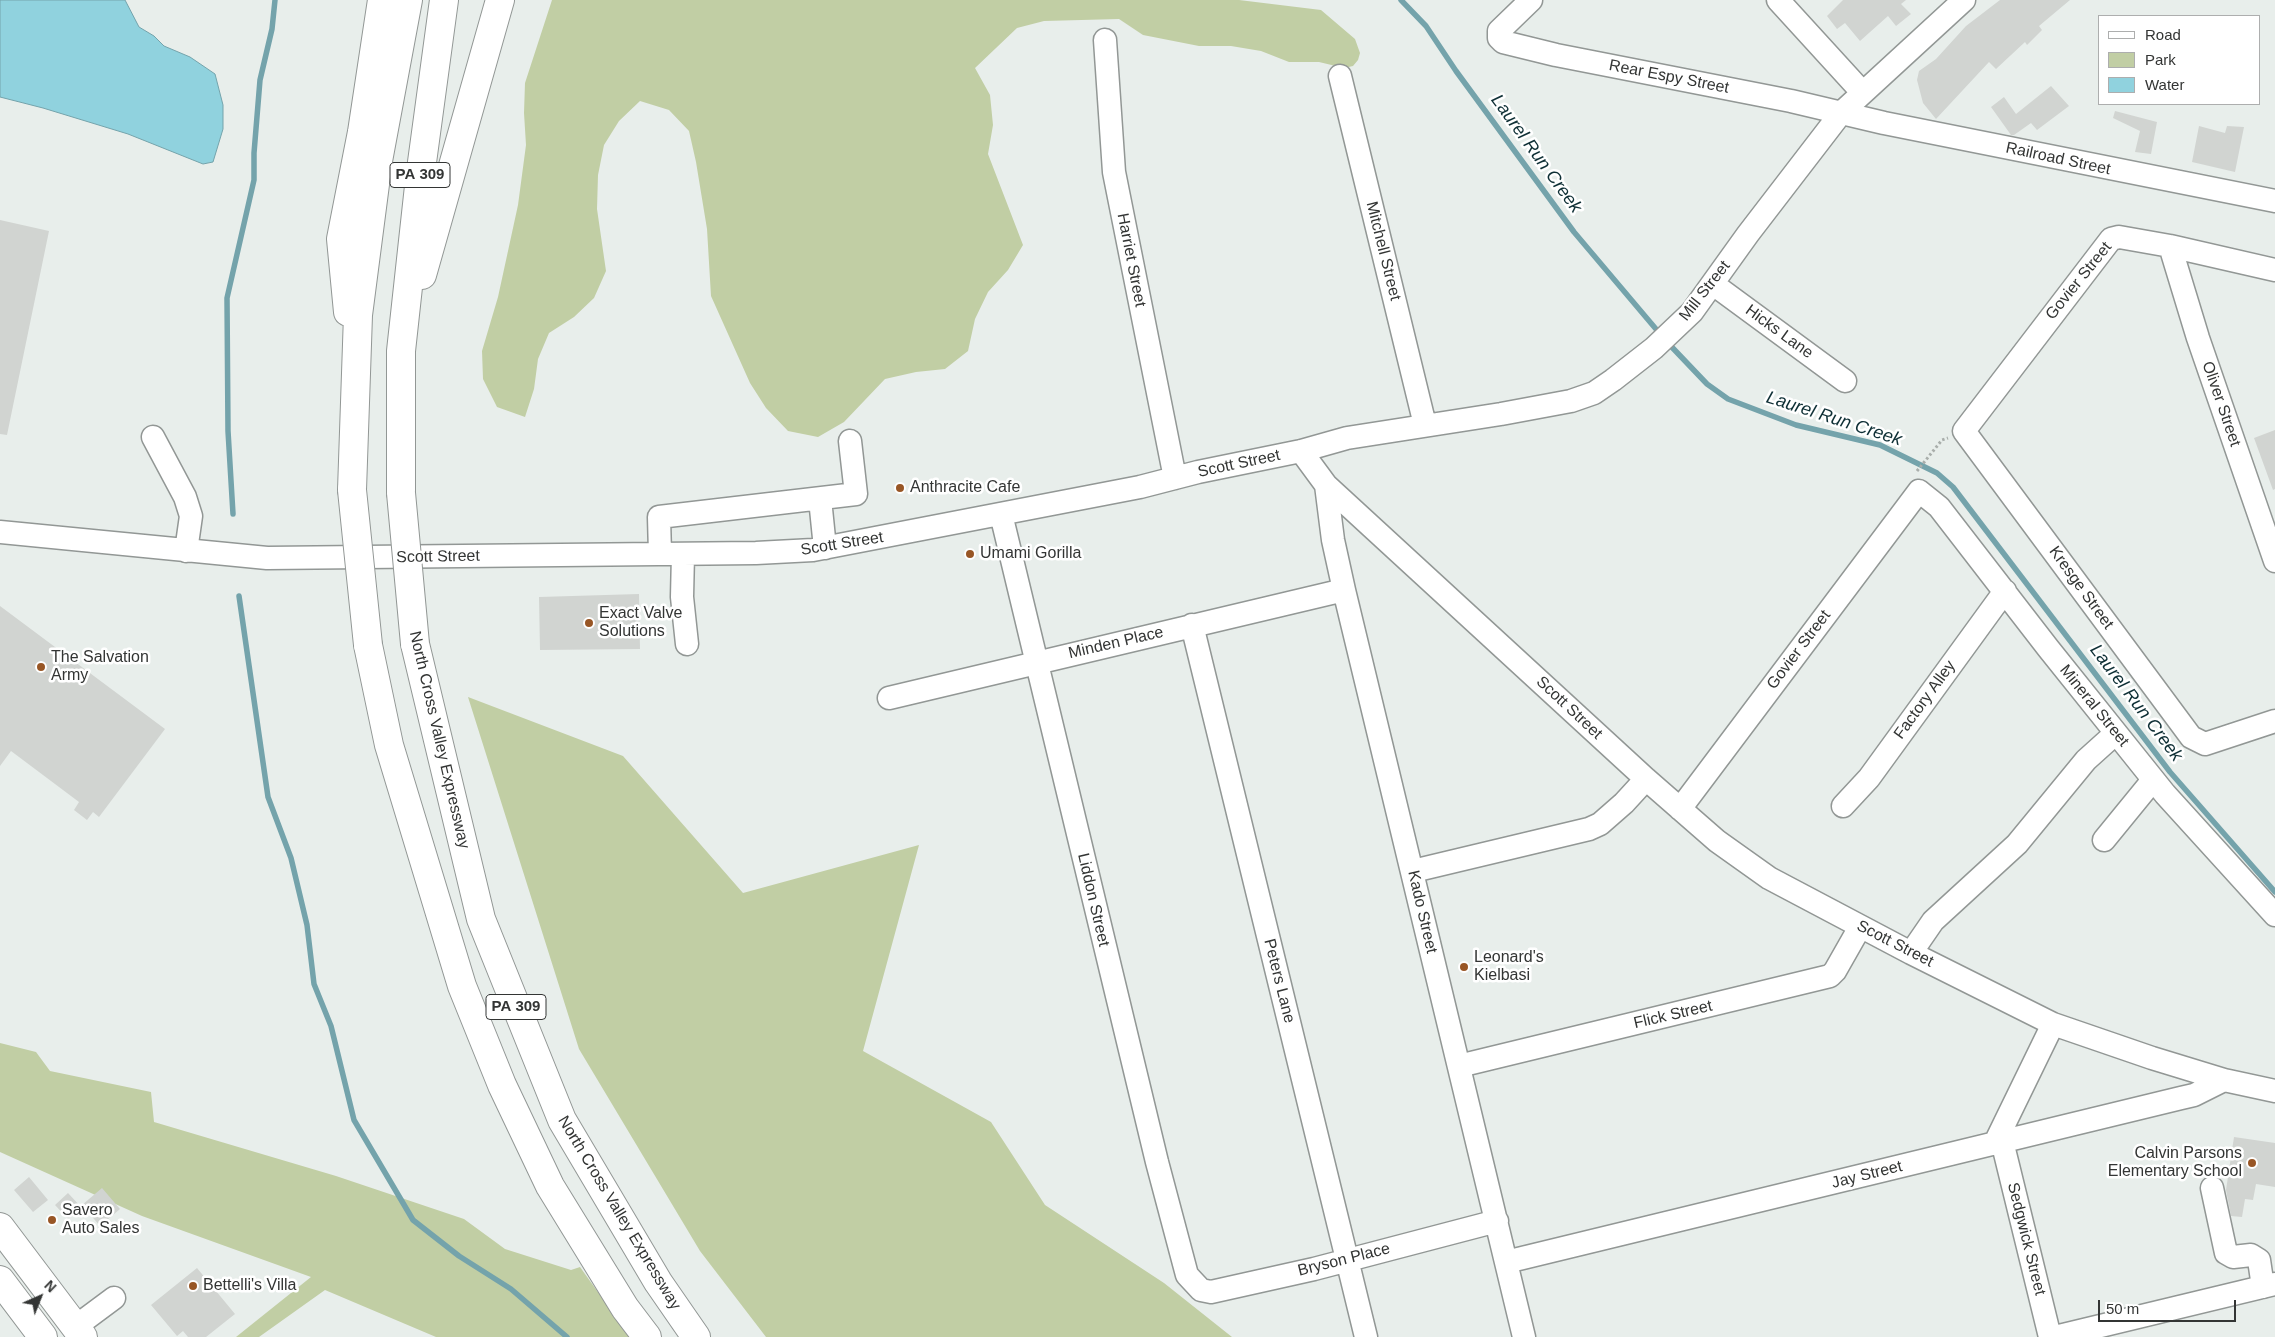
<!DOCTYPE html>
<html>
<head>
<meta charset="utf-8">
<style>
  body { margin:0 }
  #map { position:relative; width:2275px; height:1337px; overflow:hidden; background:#e8eeeb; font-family:Helvetica,sans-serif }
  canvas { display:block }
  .legend { position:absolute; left:2098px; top:15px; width:162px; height:90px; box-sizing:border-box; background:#fff; border:1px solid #adaeae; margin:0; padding:6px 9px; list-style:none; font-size:15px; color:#333534 }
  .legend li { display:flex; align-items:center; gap:10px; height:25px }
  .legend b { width:25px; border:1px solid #adaeae }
  .north { position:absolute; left:15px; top:1272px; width:50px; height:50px; -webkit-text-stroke:4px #fff; paint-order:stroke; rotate:44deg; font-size:14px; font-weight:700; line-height:20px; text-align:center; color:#333534 }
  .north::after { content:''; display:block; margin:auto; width:18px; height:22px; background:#333534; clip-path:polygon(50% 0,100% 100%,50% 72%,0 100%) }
  .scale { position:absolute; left:2098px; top:1300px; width:138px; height:22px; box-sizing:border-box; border:2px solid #333534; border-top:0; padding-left:6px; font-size:15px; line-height:18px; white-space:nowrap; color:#333534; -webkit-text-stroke:4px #fff; paint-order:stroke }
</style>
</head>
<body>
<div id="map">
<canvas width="2275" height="1337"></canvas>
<ul class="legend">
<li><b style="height:6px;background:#fff"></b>Road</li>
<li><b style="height:14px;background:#c1cea4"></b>Park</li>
<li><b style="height:14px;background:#90d2de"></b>Water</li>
</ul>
<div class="north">N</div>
<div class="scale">50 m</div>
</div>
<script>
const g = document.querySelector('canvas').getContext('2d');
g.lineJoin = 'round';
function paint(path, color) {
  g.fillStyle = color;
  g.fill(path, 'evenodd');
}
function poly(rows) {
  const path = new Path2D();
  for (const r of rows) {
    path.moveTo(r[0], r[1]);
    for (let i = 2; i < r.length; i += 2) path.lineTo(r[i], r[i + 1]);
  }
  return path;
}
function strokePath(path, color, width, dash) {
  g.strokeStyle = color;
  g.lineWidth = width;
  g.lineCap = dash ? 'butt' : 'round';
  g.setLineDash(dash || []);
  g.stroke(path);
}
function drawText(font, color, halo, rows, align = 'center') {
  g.font = font + ' Helvetica,sans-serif';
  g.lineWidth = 5;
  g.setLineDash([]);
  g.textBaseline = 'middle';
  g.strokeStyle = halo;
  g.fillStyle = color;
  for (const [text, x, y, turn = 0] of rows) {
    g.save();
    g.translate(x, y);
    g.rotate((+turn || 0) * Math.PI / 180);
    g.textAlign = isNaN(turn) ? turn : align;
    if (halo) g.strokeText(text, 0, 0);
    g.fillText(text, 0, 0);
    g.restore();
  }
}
paint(poly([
  [552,0,1239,0,1321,10,1355,39,1360,53,1358,60,1353,66,1344,68,1319,62,1289,62,1261,51,1231,46,1199,46,1143,35,1119,19,1044,21,1017,28,975,68,990,95,993,125,988,154,1023,245,1008,270,988,292,975,319,968,351,945,369,916,372,885,379,844,422,818,437,788,431,766,408,750,383,711,296,707,229,696,162,689,131,669,110,640,101,619,121,604,145,598,175,597,209,606,271,594,298,574,317,549,333,538,359,534,389,525,417,497,407,483,379,482,351,498,297,518,205,526,145,524,113,525,83],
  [468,697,623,756,743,893,919,845,863,1051,991,1122,1045,1205,1164,1283,1232,1337,766,1337,700,1251,579,1049],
  [0,1043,36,1052,50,1071,151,1092,154,1122,336,1176,464,1219,505,1249,571,1270,580,1267,630,1337,436,1337,325,1290,259,1337,236,1337,311,1277,142,1216,0,1152]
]), '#c1cea4');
const water = poly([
  [0,0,125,0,139,27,154,36,164,46,190,57,215,74,223,105,223,129,213,162,203,164,128,134,43,108,0,97,0,0]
]);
paint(water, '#90d2de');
strokePath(water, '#74a3ab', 1);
strokePath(poly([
  [1401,0,1426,26,1456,71,1574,232,1661,335],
  [1667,342,1707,384,1728,399,1796,425,1880,445,1937,473,1953,487,2170,772,2275,892],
  [233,514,228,431,227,298,254,180,254,153,260,80,272,29,275,0],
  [239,596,268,797,291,858,307,925,314,984,331,1026,354,1120,413,1220,459,1256,511,1289,567,1337]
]), '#74a3ab', 5.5);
paint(poly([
  [1843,0,1906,0,1901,4,1911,14,1896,26,1888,16,1860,41,1845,23,1837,29,1827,16],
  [2000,0,2070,0,2039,26,2042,30,2027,45,2025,42,1996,69,1989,62,1936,119,1923,103,1917,80,1919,71,1936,59,1966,26],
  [2051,86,2069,106,2037,130,2031,123,2014,135,2011,135,1991,107,2004,97,2016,114],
  [2115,111,2157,122,2151,154,2135,152,2140,131,2113,118],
  [2199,126,2225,133,2227,126,2244,127,2235,172,2192,162],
  [0,220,49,231,7,435,0,434],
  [2275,430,2275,489,2273,490,2254,438],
  [639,594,640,649,540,650,539,597],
  [0,606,165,729,99,817,93,812,87,820,74,810,79,802,11,751,0,766],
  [2234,1137,2275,1143,2275,1187,2256,1184,2253,1200,2245,1199,2242,1217,2231,1216,2226,1190],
  [29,1177,48,1200,33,1212,14,1190],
  [102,1188,120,1209,100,1226,82,1205],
  [68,1193,81,1207,68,1219,55,1205],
  [197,1268,235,1314,206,1337,188,1337,183,1331,177,1336,151,1305]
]), '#d1d4d1');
const minor = poly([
  [1531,0,1499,31,1499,38,1503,42,1556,55,1791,101,1884,123,2275,201],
  [1778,0,1862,92],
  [1105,40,1114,172,1175,478],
  [1340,76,1425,425],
  [2170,246,2198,338,2275,561],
  [2275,270,2170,246,2119,237,2111,239,1964,431,2191,737,2205,744,2275,721],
  [1713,284,1845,381],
  [153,437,185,497,191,516,186,551],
  [1301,451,1326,485,1646,779,1717,841,1769,878,1911,953,2053,1024,2152,1058,2224,1080,2275,1091],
  [1326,485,1333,540,1344,590,1524,1337],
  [820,499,825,548],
  [1001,514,1157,1162,1187,1275,1201,1290,1211,1292,1314,1269,1497,1221],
  [0,532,267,558,756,553,813,550,1140,487,1198,472,1301,451,1347,438,1501,414,1571,401,1594,393,1613,380,1654,348,1692,312,1748,234,1841,113,1964,0],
  [660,554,659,517,856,494,850,441],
  [683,554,682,597,687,644],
  [1192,625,1366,1337],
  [889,698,1344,590],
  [1843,806,1869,778,2005,591],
  [1680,809,1919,491,1939,507,2048,648,2165,794,2275,915],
  [2104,840,2153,780],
  [1413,871,1589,829,1600,824,1624,803,1646,779],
  [1911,953,1933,921,2017,844,2086,760,2116,733],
  [1459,1066,1830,976,1835,971,1860,927],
  [2002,1141,2050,1337],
  [1995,1143,2053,1024],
  [2212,1188,2226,1253,2233,1257,2251,1255,2259,1260,2263,1287],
  [1506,1262,2181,1098,2194,1095,2224,1080],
  [75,1327,114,1298],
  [2055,1337,2275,1284]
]);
const major = poly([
  [0,1227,83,1337],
  [0,1280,43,1337]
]);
const highway = poly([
  [422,275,500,0],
  [348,312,341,239,362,132,382,0],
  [352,490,358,315,378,161,408,0],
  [401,493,401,351,420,177,444,0],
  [415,644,481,919,562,1120,658,1282,696,1337],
  [368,645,389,745,462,986,502,1085,550,1186,625,1308,647,1337]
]);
strokePath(minor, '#929795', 25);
strokePath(major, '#929795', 30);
strokePath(highway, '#929795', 30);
strokePath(poly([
  [1917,471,1942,440,1948,438]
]), '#a9aeab', 3, [2.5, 2.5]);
strokePath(minor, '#fff', 22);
strokePath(major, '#fff', 28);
strokePath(highway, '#fff', 28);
const highwayBridge = poly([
  [352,490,368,645],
  [401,493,415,644]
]);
strokePath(highwayBridge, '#929795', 30, []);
strokePath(highwayBridge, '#fff', 28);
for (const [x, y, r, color] of [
  [900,488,5,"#985625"],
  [970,554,5,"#985625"],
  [589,623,5,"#985625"],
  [41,667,5,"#985625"],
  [1464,967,5,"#985625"],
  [2252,1163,5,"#985625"],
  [52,1220,5,"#985625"],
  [193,1286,5,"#985625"]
]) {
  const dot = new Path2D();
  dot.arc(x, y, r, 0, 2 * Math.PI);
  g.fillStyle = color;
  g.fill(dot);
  strokePath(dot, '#fff', 2);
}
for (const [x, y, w] of [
  [420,175,60],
  [516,1007,60]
]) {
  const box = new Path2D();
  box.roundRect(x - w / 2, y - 12.5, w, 25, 4);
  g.fillStyle = '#fff';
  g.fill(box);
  strokePath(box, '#333534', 1);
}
drawText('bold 15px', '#333534', null, [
  ["PA 309",420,175],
  ["PA 309",516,1007]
]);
drawText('16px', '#333534', '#fff', [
  ["Rear Espy Street",1669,77,11],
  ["Railroad Street",2058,159,12],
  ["Mitchell Street",1383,251,76],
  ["Harriet Street",1131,260,79],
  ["Govier Street",2079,281,-51],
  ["Mill Street",1705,291,-52],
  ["Hicks Lane",1779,332,36],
  ["Oliver Street",2221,404,71],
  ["Scott Street",1239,464,-12],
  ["Scott Street",842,544,-9],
  ["Scott Street",438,557,-1],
  ["Kresge Street",2081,588,54],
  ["Minden Place",1116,643,-13],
  ["Govier Street",1799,650,-53],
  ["Factory Alley",1925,700,-54],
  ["Mineral Street",2094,706,51],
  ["Scott Street",1569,708,43],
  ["North Cross Valley Expressway",439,740,77],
  ["Liddon Street",1093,900,77],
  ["Kado Street",1422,912,77],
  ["Scott Street",1895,944,27],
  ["Peters Lane",1279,981,76],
  ["Flick Street",1673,1015,-13],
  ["Jay Street",1867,1175,-14],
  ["North Cross Valley Expressway",619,1213,59],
  ["Sedgwick Street",2026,1239,76],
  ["Bryson Place",1344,1260,-14]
]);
drawText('16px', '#333534', '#fff', [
  ["Anthracite Cafe",910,488],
  ["Umami Gorilla",980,554],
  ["Exact Valve",599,614],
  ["Solutions",599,632],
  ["The Salvation",51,658],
  ["Army",51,676],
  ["Leonard's",1474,958],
  ["Kielbasi",1474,976],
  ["Calvin Parsons",2242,1154,"right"],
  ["Elementary School",2242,1172,"right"],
  ["Savero",62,1211],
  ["Auto Sales",62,1229],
  ["Bettelli's Villa",203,1286]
], 'left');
drawText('italic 18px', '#0e2f35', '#fff', [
  ["Laurel Run Creek",1536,154,54],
  ["Laurel Run Creek",1834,419,18],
  ["Laurel Run Creek",2136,703,53]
]);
</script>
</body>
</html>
